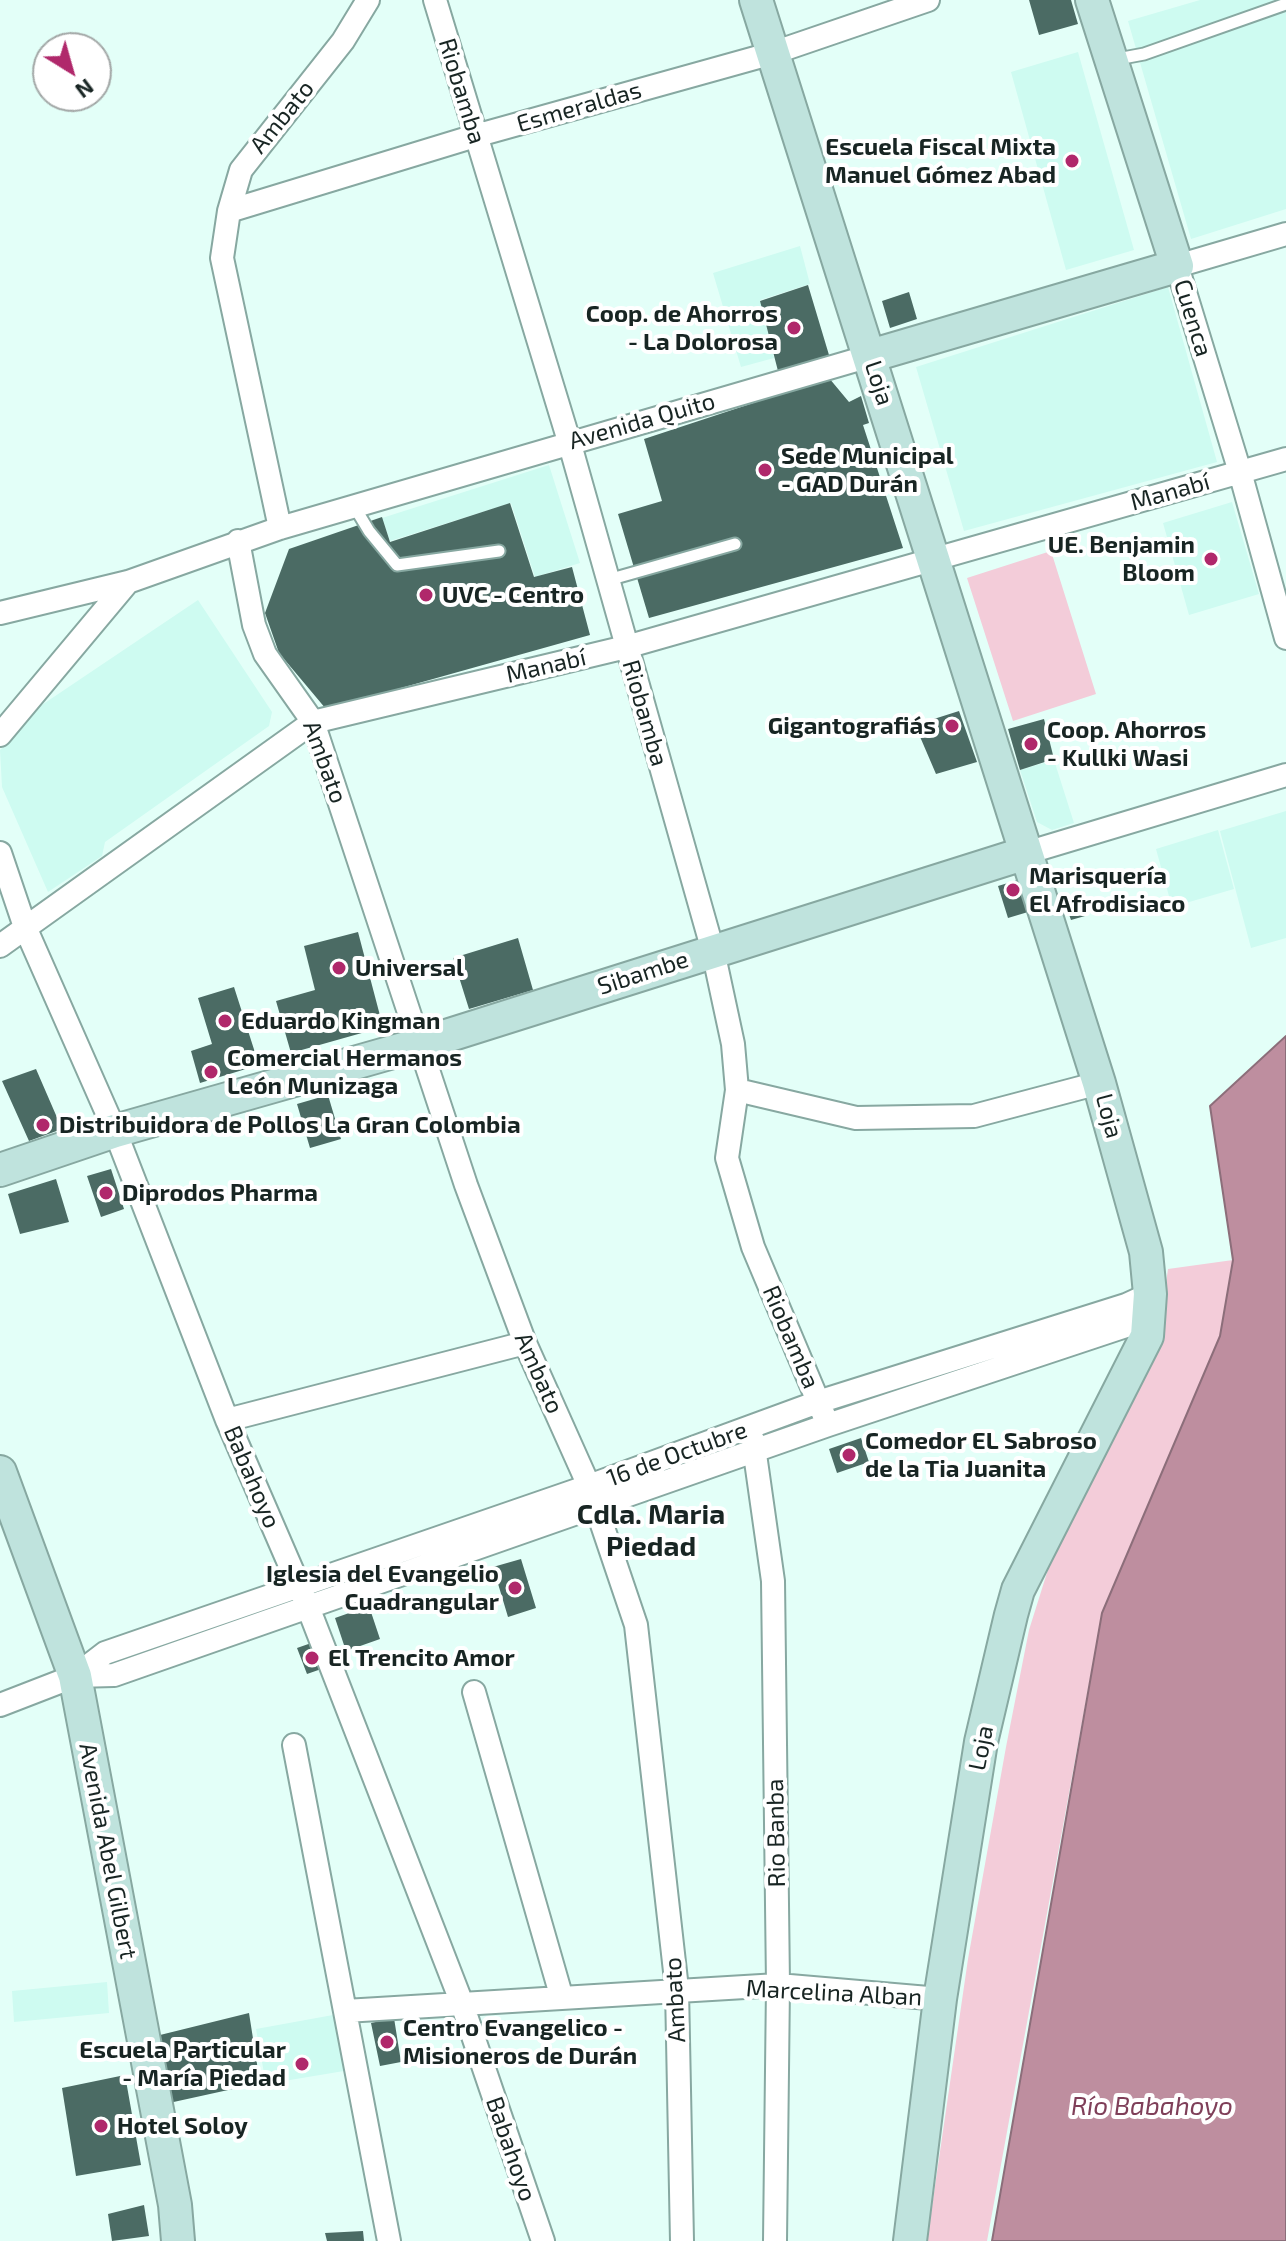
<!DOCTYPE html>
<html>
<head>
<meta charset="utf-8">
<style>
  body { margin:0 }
  #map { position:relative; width:1286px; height:2241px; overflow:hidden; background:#e3fff8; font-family:"Exo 2",sans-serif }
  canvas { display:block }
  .north { position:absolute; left:32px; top:32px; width:80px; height:80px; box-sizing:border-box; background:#fff; border:2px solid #a3a8a7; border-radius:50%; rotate:143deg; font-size:22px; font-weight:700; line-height:32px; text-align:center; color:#182523 }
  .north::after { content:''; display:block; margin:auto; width:28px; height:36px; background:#b0286b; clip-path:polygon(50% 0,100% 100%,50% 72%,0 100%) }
</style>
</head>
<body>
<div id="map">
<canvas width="1286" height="2241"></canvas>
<div class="north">N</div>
</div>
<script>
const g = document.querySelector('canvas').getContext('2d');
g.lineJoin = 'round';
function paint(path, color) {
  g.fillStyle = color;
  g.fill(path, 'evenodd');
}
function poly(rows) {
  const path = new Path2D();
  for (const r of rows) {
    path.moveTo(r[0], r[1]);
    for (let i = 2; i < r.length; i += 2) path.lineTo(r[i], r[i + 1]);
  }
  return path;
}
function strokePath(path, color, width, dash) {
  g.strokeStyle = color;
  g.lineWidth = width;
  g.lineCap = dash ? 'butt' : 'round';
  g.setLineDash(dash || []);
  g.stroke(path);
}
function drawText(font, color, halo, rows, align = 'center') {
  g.font = font + ' "Exo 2",sans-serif';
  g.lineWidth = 8;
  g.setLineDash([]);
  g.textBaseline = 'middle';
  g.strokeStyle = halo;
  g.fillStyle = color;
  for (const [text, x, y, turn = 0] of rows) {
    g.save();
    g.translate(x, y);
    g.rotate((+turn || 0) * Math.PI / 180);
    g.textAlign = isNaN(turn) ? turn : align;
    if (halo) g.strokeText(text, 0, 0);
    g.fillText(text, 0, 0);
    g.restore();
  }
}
paint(poly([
  [1200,0,1286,0,1286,209,1191,239,1128,21],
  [1078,52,1134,250,1066,270,1011,72],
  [800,246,810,284,760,300,774,358,741,367,713,273],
  [1168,287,1217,462,964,531,916,367],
  [549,465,580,563,535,577,511,503,390,541,382,518],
  [1232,502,1259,594,1189,615,1163,523],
  [198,600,272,712,269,726,105,842,102,856,48,892,2,787,0,750,16,735,21,719],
  [1054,760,1074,823,1052,830,1037,822,1020,770],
  [1286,811,1286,938,1251,948,1220,831],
  [1218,830,1234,889,1172,907,1156,849],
  [107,1982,109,2013,14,2022,12,1991],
  [333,2015,344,2071,266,2084,256,2029]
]), '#cefbf1');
paint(poly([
  [1051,551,1096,694,1013,721,967,578],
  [1233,1260,1238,1294,1102,1613,987,2241,927,2241,968,1959,1006,1747,1029,1630,1051,1560,1158,1338,1168,1269]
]), '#f3ccd9');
const water = poly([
  [1286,1036,1286,2241,992,2241,1102,1613,1220,1336,1233,1260,1210,1106,1286,1036]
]);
paint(water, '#be8e9f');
strokePath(water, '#8c6e7a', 2);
paint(poly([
  [1029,0,1071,0,1078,24,1039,35],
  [808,285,829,355,778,371,760,301],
  [909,292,917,319,890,328,882,301],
  [829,378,849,402,861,396,869,423,863,425,903,548,649,618,618,514,662,501,644,439],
  [510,503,534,577,572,567,590,635,326,709,279,653,265,613,289,549,382,517,390,542],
  [959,711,977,762,936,774,915,725],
  [1044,719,1054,759,1020,770,1008,729],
  [1018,880,1028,912,1008,918,998,886],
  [1081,905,1085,916,1071,920,1067,909],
  [358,932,383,1027,291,1053,276,1001,315,990,304,946],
  [518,938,533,990,469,1009,453,958],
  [234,987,259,1065,200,1083,191,1051,212,1044,198,998],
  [36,1069,62,1129,29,1141,2,1081],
  [328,1095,341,1139,310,1148,297,1104],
  [111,1169,124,1209,101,1217,87,1176],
  [56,1179,69,1222,20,1234,8,1194],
  [861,1438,869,1462,837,1473,829,1449],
  [521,1559,536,1608,508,1617,493,1567],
  [369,1606,380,1639,346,1651,335,1618],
  [317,1641,327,1667,307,1674,297,1648],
  [249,2013,260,2083,169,2103,156,2036],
  [394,2018,401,2062,380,2066,371,2023],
  [125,2075,141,2165,76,2176,62,2088],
  [144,2205,149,2236,112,2241,108,2214],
  [363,2231,364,2241,327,2241,325,2233]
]), '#4b6b64');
const lane = poly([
  [1112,60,1144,54,1286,4],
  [354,506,369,531,397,565,499,551],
  [608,580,735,544]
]);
const street = poly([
  [435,0,569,441,713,951,733,1044,737,1090,727,1158,753,1247,828,1425],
  [229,211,475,136,773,53,928,0],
  [1286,234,1177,266,1240,472,1286,638],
  [280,528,222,258,229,211,241,170,343,41,368,0],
  [238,541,254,625,265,654,313,722,466,1185,525,1343,589,1486,636,1625,677,1989,682,2241],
  [0,613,128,582,280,528,870,356],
  [0,735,128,582],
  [0,853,25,927,115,1131,227,1420,308,1607,461,2001,543,2241],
  [1026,853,1286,775],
  [0,946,313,722,626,647,1286,459],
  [737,1090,856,1118,974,1116,1099,1083],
  [227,1420,525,1343],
  [753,1440,773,1581,778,1985,775,2241],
  [75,1676,114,1675,828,1425,1150,1318],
  [474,1692,561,1995],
  [0,1705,75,1676,105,1653,589,1486,818,1402,1126,1305,1150,1294],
  [294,1745,389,2241],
  [345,2011,778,1985,940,1999]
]);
const secondary = poly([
  [756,0,1099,1083,1146,1252,1150,1294,1147,1336,1018,1590,1011,1615,981,1742,940,1999,910,2241],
  [870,356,1177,266,1092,0],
  [0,1170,115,1131,421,1044,1026,853],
  [0,1472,75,1676,175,2205,178,2241]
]);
strokePath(lane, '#87a8a1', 15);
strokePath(street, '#87a8a1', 26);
strokePath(secondary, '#87a8a1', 36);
strokePath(lane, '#fff', 11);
strokePath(street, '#fff', 22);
strokePath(secondary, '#bfe3dd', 32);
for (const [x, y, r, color] of [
  [1072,161,8,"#b0286b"],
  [794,328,8,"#b0286b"],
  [765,470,8,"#b0286b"],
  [1211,559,8,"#b0286b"],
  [426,595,8,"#b0286b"],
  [952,726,8,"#b0286b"],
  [1031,744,8,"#b0286b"],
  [1013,890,8,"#b0286b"],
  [339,968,8,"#b0286b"],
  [225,1021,8,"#b0286b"],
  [211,1072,8,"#b0286b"],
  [43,1125,8,"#b0286b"],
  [106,1193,8,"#b0286b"],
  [849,1455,8,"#b0286b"],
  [515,1588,8,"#b0286b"],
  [312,1658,8,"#b0286b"],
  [387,2042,8,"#b0286b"],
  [302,2064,8,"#b0286b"],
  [101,2126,8,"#b0286b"]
]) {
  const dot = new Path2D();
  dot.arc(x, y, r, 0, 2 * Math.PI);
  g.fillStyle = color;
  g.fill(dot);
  strokePath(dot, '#fff', 3);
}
drawText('24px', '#182523', '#fff', [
  ["Riobamba",462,91,73],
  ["Esmeraldas",579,107,-16],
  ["Ambato",282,117,-51],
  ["Cuenca",1193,318,73],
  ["Loja",879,383,72],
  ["Avenida Quito",642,421,-16],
  ["Manabí",1170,492,-16],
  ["Manabí",546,666,-13],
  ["Riobamba",645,713,74],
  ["Ambato",325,762,70],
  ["Sibambe",643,973,-18],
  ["Loja",1109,1116,75],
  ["Riobamba",791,1337,67],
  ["Ambato",539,1373,66],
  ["16 de Octubre",677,1454,-20],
  ["Babahoyo",252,1477,67],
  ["Loja",981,1748,-79],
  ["Rio Banba",776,1833,-91],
  ["Avenida Abel Gilbert",108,1851,79],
  ["Marcelina Alban",834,1993,3],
  ["Ambato",675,2000,-93],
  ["Babahoyo",511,2149,71]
]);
drawText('bold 24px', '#182523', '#fff', [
  ["Escuela Fiscal Mixta",1056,147,"right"],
  ["Manuel Gómez Abad",1056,175,"right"],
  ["Coop. de Ahorros",778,314,"right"],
  ["- La Dolorosa",778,342,"right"],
  ["Sede Municipal",781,456],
  ["- GAD Durán",781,484],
  ["UE. Benjamin",1195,545,"right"],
  ["Bloom",1195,573,"right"],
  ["UVC - Centro",442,595],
  ["Gigantografiás",936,726,"right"],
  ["Coop. Ahorros",1047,730],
  ["- Kullki Wasi",1047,758],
  ["Marisquería",1029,876],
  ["El Afrodisiaco",1029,904],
  ["Universal",355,968],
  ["Eduardo Kingman",241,1021],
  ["Comercial Hermanos",227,1058],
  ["León Munizaga",227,1086],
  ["Distribuidora de Pollos La Gran Colombia",59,1125],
  ["Diprodos Pharma",122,1193],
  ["Comedor EL Sabroso",865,1441],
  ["de la Tia Juanita",865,1469],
  ["Iglesia del Evangelio",499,1574,"right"],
  ["Cuadrangular",499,1602,"right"],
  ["El Trencito Amor",328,1658],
  ["Centro Evangelico -",403,2028],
  ["Misioneros de Durán",403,2056],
  ["Escuela Particular",286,2050,"right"],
  ["- María Piedad",286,2078,"right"],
  ["Hotel Soloy",117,2126]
], 'left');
drawText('italic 26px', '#7f3f59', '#fff', [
  ["Río Babahoyo",1152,2106]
]);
drawText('bold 28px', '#182523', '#fff', [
  ["Cdla. Maria",651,1515],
  ["Piedad",651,1547]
]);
</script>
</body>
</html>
